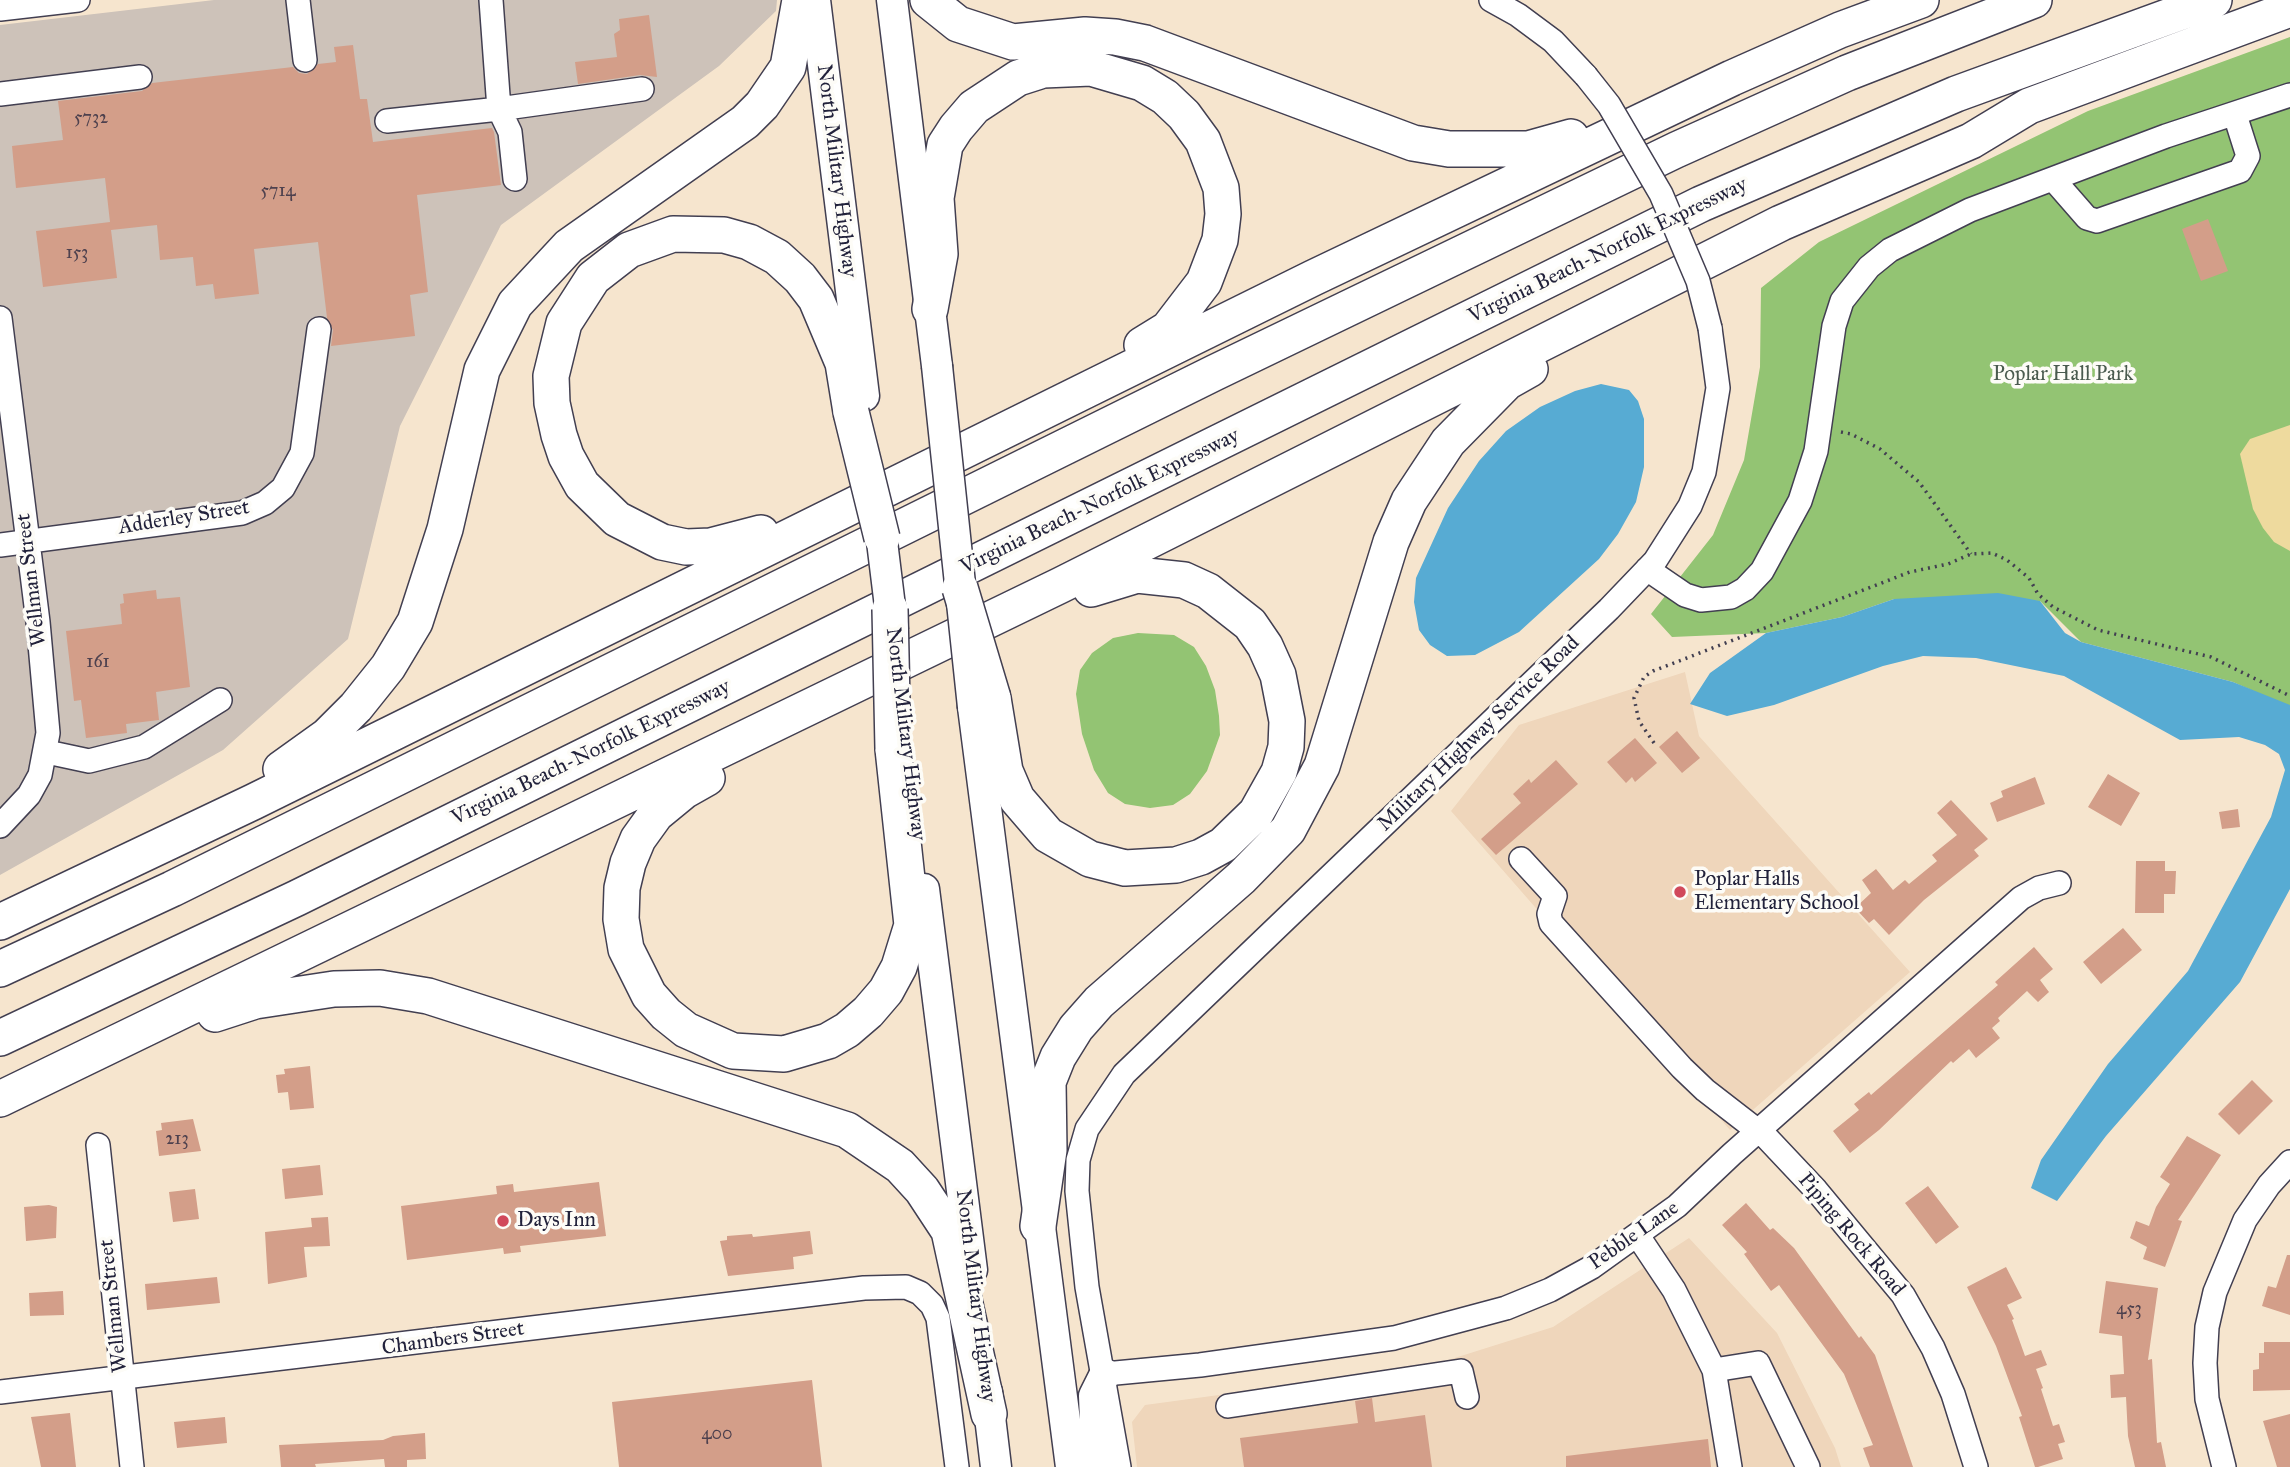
<!DOCTYPE html>
<html>
<head>
<meta charset="utf-8">
<style>
  body { margin:0 }
  canvas { display:block; background:#f6e5ce }
</style>
</head>
<body>
<canvas width="2290" height="1467"></canvas>
<script>
const g = document.querySelector('canvas').getContext('2d');
g.lineJoin = 'round';
function paint(path, color) {
  g.fillStyle = color;
  g.fill(path, 'evenodd');
}
function poly(rows) {
  const path = new Path2D();
  for (const r of rows) {
    path.moveTo(r[0], r[1]);
    for (let i = 2; i < r.length; i += 2) path.lineTo(r[i], r[i + 1]);
  }
  return path;
}
function strokePath(path, color, width, dash) {
  g.strokeStyle = color;
  g.lineWidth = width;
  g.lineCap = dash ? 'butt' : 'round';
  g.setLineDash(dash || []);
  g.stroke(path);
}
function drawText(font, color, halo, rows, align = 'center') {
  g.font = font + ' "IM FELL Great Primer",serif';
  g.lineWidth = 7;
  g.setLineDash([]);
  g.textBaseline = 'middle';
  g.strokeStyle = halo;
  g.fillStyle = color;
  for (const [text, x, y, turn = 0] of rows) {
    g.save();
    g.translate(x, y);
    g.rotate((+turn || 0) * Math.PI / 180);
    g.textAlign = isNaN(turn) ? turn : align;
    if (halo) g.strokeText(text, 0, 0);
    g.fillText(text, 0, 0);
    g.restore();
  }
}
paint(poly([
  [1685,672,1699,736,1910,972,1730,1130,1451,811,1519,725],
  [1689,1238,1777,1333,1835,1448,1841,1467,1137,1467,1132,1422,1145,1405,1426,1367,1553,1327]
]), '#efd6bb');
paint(poly([
  [214,0,777,0,776,11,719,66,501,225,400,426,348,639,223,750,0,875,0,25]
]), '#cdc2b9');
paint(poly([
  [2290,37,2290,707,2233,682,2081,642,2040,601,1894,599,1842,617,1766,633,1672,637,1651,614,1713,535,1744,460,1760,367,1761,288,1819,242,2088,111],
  [1138,633,1174,635,1194,647,1206,666,1215,690,1219,716,1220,735,1207,771,1190,794,1173,805,1150,808,1125,804,1108,793,1094,770,1082,734,1076,694,1080,670,1092,653,1113,638]
]), '#93c473');
paint(poly([
  [2290,425,2290,551,2274,542,2263,528,2253,509,2240,454,2250,439]
]), '#eeda9e');
paint(poly([
  [1601,384,1629,390,1638,401,1644,419,1644,467,1636,502,1618,534,1599,559,1519,632,1475,655,1447,656,1430,645,1419,630,1414,602,1416,578,1448,508,1479,461,1506,431,1540,407,1575,391],
  [1998,593,2040,601,2065,633,2081,642,2233,682,2290,705,2290,889,2240,982,2106,1136,2057,1201,2031,1188,2041,1160,2108,1064,2188,971,2271,817,2285,770,2279,754,2265,745,2239,737,2180,740,2064,676,1976,658,1923,656,1883,666,1774,705,1727,716,1690,704,1710,673,1766,633,1842,617,1894,599]
]), '#57abd3');
paint(poly([
  [649,15,657,77,640,75,578,84,575,62,617,57,614,34,620,30,619,19],
  [353,45,360,99,367,99,373,142,492,128,494,132,501,185,417,195,428,292,410,295,415,336,331,346,333,330,327,318,318,242,254,249,259,294,215,299,213,284,196,286,193,257,160,260,157,225,111,230,117,278,43,287,36,231,110,222,105,178,16,188,12,146,63,140,58,101,142,91,152,83,293,67,299,73,307,74,318,64,336,62,334,47],
  [2208,219,2228,271,2201,281,2182,229],
  [156,590,157,599,180,597,190,687,156,692,159,720,126,724,127,733,86,738,81,700,74,701,66,631,122,624,120,604,124,603,123,594],
  [1677,731,1700,758,1682,773,1659,747],
  [1635,738,1657,763,1635,782,1632,777,1626,783,1607,762],
  [1556,760,1578,784,1496,855,1481,839,1521,803,1513,794,1529,779,1531,783],
  [2108,774,2140,793,2121,826,2088,807],
  [2035,777,2045,804,1997,822,1990,803,2003,797,2001,791],
  [1951,800,1988,839,1974,850,1979,856,1924,900,1889,935,1874,919,1869,923,1855,908,1871,893,1862,880,1876,869,1893,890,1905,880,1909,884,1937,861,1932,855,1957,835,1937,813],
  [2238,809,2240,827,2222,829,2219,812],
  [2136,861,2165,861,2165,871,2176,871,2175,894,2164,894,2164,913,2135,913],
  [2123,928,2142,950,2101,984,2083,962],
  [2034,947,2053,969,2040,980,2049,992,2038,1002,2027,991,1998,1018,2000,1021,1992,1028,2000,1038,1976,1058,1969,1049,1953,1063,1951,1061,1879,1130,1850,1153,1833,1131,1859,1110,1854,1104,1869,1092,1871,1095,1998,985,1995,982],
  [310,1066,314,1108,290,1110,288,1092,278,1093,276,1075,285,1074,284,1069],
  [2252,1080,2273,1101,2239,1135,2218,1114],
  [193,1119,201,1151,159,1156,156,1131,162,1130,161,1123],
  [2187,1136,2221,1155,2178,1220,2182,1221,2165,1267,2143,1259,2147,1247,2130,1238,2136,1221,2149,1226,2156,1207,2170,1184,2160,1177],
  [320,1165,323,1195,285,1199,282,1169],
  [599,1182,606,1236,520,1246,521,1252,504,1254,503,1248,407,1260,401,1206,497,1194,496,1186,513,1184,514,1192],
  [1928,1186,1959,1227,1936,1244,1905,1203],
  [195,1189,199,1219,173,1222,169,1192],
  [1746,1203,1770,1230,1773,1228,1794,1248,1859,1338,1861,1336,1875,1355,1913,1467,1870,1467,1863,1448,1873,1445,1844,1374,1779,1285,1771,1291,1744,1254,1747,1252,1722,1225],
  [49,1205,57,1207,56,1238,26,1241,24,1207],
  [328,1217,330,1246,304,1247,307,1277,268,1284,265,1232,312,1227,311,1218],
  [810,1231,813,1254,793,1257,794,1269,728,1276,720,1241,727,1240,727,1236,752,1234,753,1237],
  [2287,1255,2290,1255,2290,1315,2262,1306,2268,1286,2276,1288],
  [2006,1267,2022,1298,2007,1305,2014,1319,2012,1320,2025,1356,2041,1350,2047,1365,2036,1369,2043,1388,2041,1389,2053,1426,2059,1424,2065,1442,2058,1444,2063,1459,2038,1467,2035,1467,2019,1417,2022,1416,1996,1346,1967,1287],
  [217,1277,220,1303,147,1310,145,1284],
  [2106,1281,2158,1288,2148,1360,2152,1359,2157,1443,2161,1442,2166,1467,2135,1467,2128,1436,2126,1397,2111,1398,2110,1375,2124,1374,2122,1336,2099,1333],
  [63,1291,64,1315,30,1316,29,1293],
  [2264,1342,2290,1342,2290,1390,2253,1391,2253,1370,2259,1369,2259,1353,2264,1353],
  [812,1380,822,1467,619,1467,612,1402],
  [1372,1398,1375,1422,1425,1415,1432,1467,1244,1467,1240,1438,1358,1423,1355,1401],
  [70,1413,76,1467,41,1467,31,1417],
  [2290,1414,2290,1467,2277,1467,2263,1421],
  [225,1417,227,1443,177,1448,174,1422],
  [425,1433,426,1459,407,1460,407,1467,385,1467,384,1459,315,1464,316,1467,281,1467,279,1445,383,1440,393,1436],
  [1708,1439,1711,1467,1566,1467,1566,1456]
]), '#d39e89');
const minor = poly([
  [298,0,305,60],
  [491,0,499,109,642,89],
  [1491,0,1518,15,1553,41,1586,76],
  [0,9,78,0],
  [0,94,140,77],
  [387,121,499,109,510,132,515,179],
  [2053,179,2087,218,2097,221,2240,171,2248,156,2235,115],
  [0,318,38,622,48,733,40,775,29,795,0,826],
  [0,545,242,513,265,503,283,488,302,453,319,329],
  [1647,569,1685,595,1701,600,1731,597,1745,589,1762,571,1800,501,1816,451,1834,326,1842,301,1869,267,1890,250,1970,210,2166,136,2290,95],
  [47,752,89,761,144,747,220,700],
  [1521,859,1555,896,1549,914,1551,923,1682,1068,1705,1090,1767,1138,1816,1190,1903,1295,1933,1348,1953,1394,1976,1467],
  [98,1145,132,1467],
  [1638,1236,1674,1290,1714,1370,1730,1467],
  [1714,1370,1758,1363,1808,1467],
  [1105,1374,1200,1365,1394,1338,1506,1308,1550,1290,1592,1267,1677,1206,1732,1154,2021,898,2039,888,2059,883],
  [0,1392,864,1288,906,1287,920,1293,932,1305,938,1318,957,1467],
  [1228,1406,1461,1371,1467,1397],
  [1119,1467,1087,1287,1077,1191,1078,1160,1087,1129,1124,1074,1609,609,1655,561,1690,506,1704,472,1718,388,1710,328],
  [2224,1467,2207,1399,2205,1363,2207,1327,2215,1292,2245,1220,2269,1185,2290,1162]
]);
const major = poly([
  [815,0,864,396],
  [892,0,937,366],
  [973,707,1071,1467],
  [924,889,972,1270],
  [987,1392,996,1467],
  [1097,1467,1094,1396,1105,1374]
]);
const highway = poly([
  [928,0,958,24,1013,42,1085,35,1115,37,1145,43,1413,143,1449,149,1528,149,1571,137],
  [930,309,940,254,936,198,945,145,956,128,974,107,1018,78,1043,70,1091,68,1142,83,1165,97,1184,115,1203,141,1221,188,1223,214,1220,240,1204,282,1168,329,1142,345],
  [761,533,711,546,686,547,662,542,617,519,582,485,566,456,559,435,552,403,551,376,564,323,593,278,629,250,673,234,724,235,749,242,777,257,800,278,816,299,843,363,851,412],
  [993,698,1005,771,1017,799,1048,835,1090,859,1125,868,1176,865,1201,857,1223,845,1256,813,1279,772,1286,747,1287,721,1278,675,1265,646,1250,624,1208,591,1184,580,1137,575,1091,589],
  [281,769,327,736,356,707,388,667,415,622,445,529,482,370,515,304,569,246,745,122,762,105,788,67,800,0],
  [707,778,684,791,656,814,638,839,628,863,622,888,621,919,626,949,649,995,666,1014,686,1030,733,1051,784,1054,828,1041,847,1030,868,1012,886,991,899,967,912,925,893,749],
  [0,922,253,802,1313,278,1732,78,1840,30,1921,0],
  [0,969,172,889,1214,373,1676,150,1847,73,2034,0],
  [215,1014,255,1001,334,989,380,988,428,996,847,1130,900,1166,922,1190,949,1231,989,1414],
  [0,1038,297,898,1701,204,1956,94,2214,0],
  [0,1099,1061,585,1781,223,1971,141,2029,106,2290,9],
  [1038,1226,1049,1150,1048,1082,1058,1057,1076,1028,1099,1002,1241,878,1288,830,1322,766,1391,542,1409,501,1448,442,1507,382,1530,369]
]);
strokePath(minor, '#423f51', 26);
strokePath(major, '#423f51', 33);
strokePath(highway, '#423f51', 38);
strokePath(poly([
  [1841,432,1851,434,1880,449,1919,482,1971,554],
  [1654,743,1639,721,1634,698,1644,677,1653,671,1910,572,1948,564,1971,554,1992,553,2007,560,2029,578,2038,594,2053,607,2098,630,2211,657,2290,696]
]), '#423f51', 3.5, [2, 5]);
strokePath(minor, '#fff', 23);
strokePath(major, '#fff', 30);
strokePath(highway, '#fff', 35);
const minorBridge = poly([
  [1586,76,1609,105,1661,194,1698,281,1710,328]
]);
const majorBridge = poly([
  [937,366,973,707],
  [879,517,893,631]
]);
const highwayBridge = poly([
  [851,412,882,538],
  [960,588,993,698],
  [890,609,893,749]
]);
strokePath(minorBridge, '#423f51', 26, []);
strokePath(majorBridge, '#423f51', 33, []);
strokePath(highwayBridge, '#423f51', 38, []);
strokePath(minorBridge, '#fff', 23);
strokePath(majorBridge, '#fff', 30);
strokePath(highwayBridge, '#fff', 35);
for (const [x, y, r, color] of [
  [1680,892,7,"#d1495b"],
  [503,1221,7,"#d1495b"]
]) {
  const dot = new Path2D();
  dot.arc(x, y, r, 0, 2 * Math.PI);
  g.fillStyle = color;
  g.fill(dot);
  strokePath(dot, '#fdfcf7', 2.5);
}
drawText('18px', '#4e414e', null, [
  ["5732",91,119],
  ["5714",278,192],
  ["153",77,254],
  ["161",98,663],
  ["213",177,1140],
  ["453",2129,1310],
  ["400",717,1435]
]);
drawText('21px', '#22223b', '#fdfcf7', [
  ["North Military Highway",836,171,83],
  ["Virginia Beach-Norfolk Expressway",1608,251,-26],
  ["Virginia Beach-Norfolk Expressway",1100,502,-26],
  ["Adderley Street",184,518,-9],
  ["Wellman Street",32,580,-97],
  ["North Military Highway",905,734,83],
  ["Military Highway Service Road",1479,734,-44],
  ["Virginia Beach-Norfolk Expressway",591,753,-26],
  ["Piping Rock Road",1851,1235,50],
  ["Pebble Lane",1634,1236,-35],
  ["North Military Highway",975,1296,83],
  ["Wellman Street",114,1306,-96],
  ["Chambers Street",453,1339,-8]
]);
drawText('21px', '#4a5b4f', '#fdfcf7', [
  ["Poplar Hall Park",2063,375]
]);
drawText('21px', '#22223b', '#fdfcf7', [
  ["Poplar Halls",1694,880],
  ["Elementary School",1694,904],
  ["Days Inn",517,1221]
], 'left');
</script>
</body>
</html>
